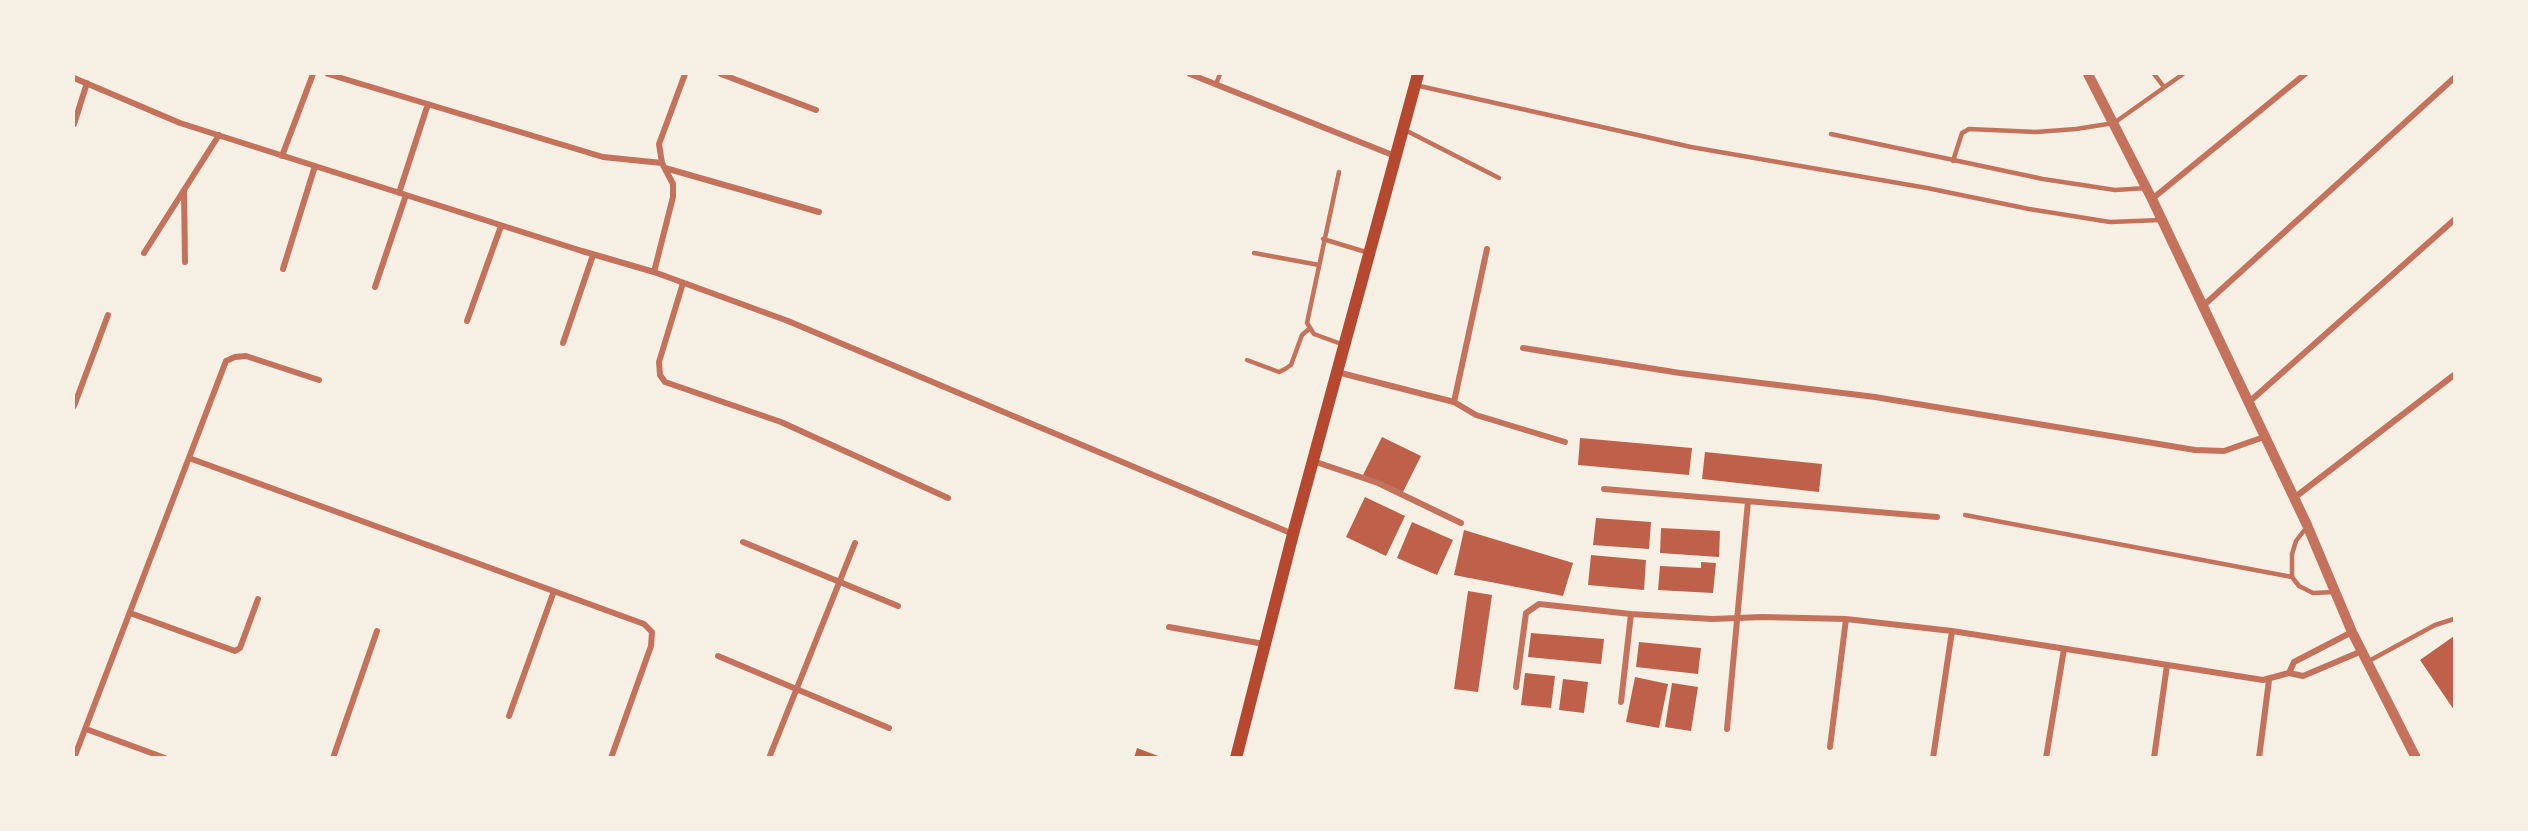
<!DOCTYPE html>
<html>
<head>
<meta charset="utf-8">
<style>
  body { margin:0 }
  #map { position:relative; width:2528px; height:831px; overflow:hidden; background:#f6efe4; font-family:"Public Sans",sans-serif }
  canvas { display:block }
  .frame { position:absolute; inset:0; border:75px solid #f6efe4; pointer-events:none }
</style>
</head>
<body>
<div id="map">
<canvas width="2528" height="831"></canvas>
<div class="frame"></div>
</div>
<script>
const g = document.querySelector('canvas').getContext('2d');
g.lineJoin = 'round';
function paint(path, color) {
  g.fillStyle = color;
  g.fill(path, 'evenodd');
}
function poly(rows) {
  const path = new Path2D();
  for (const r of rows) {
    path.moveTo(r[0], r[1]);
    for (let i = 2; i < r.length; i += 2) path.lineTo(r[i], r[i + 1]);
  }
  return path;
}
function strokePath(path, color, width, dash) {
  g.strokeStyle = color;
  g.lineWidth = width;
  g.lineCap = dash ? 'butt' : 'round';
  g.setLineDash(dash || []);
  g.stroke(path);
}
paint(poly([
  [1382,437,1421,456,1402,494,1363,475],
  [1580,438,1692,448,1689,475,1578,465],
  [1705,452,1822,464,1819,492,1702,479],
  [1365,497,1405,516,1386,556,1346,537],
  [1596,518,1651,522,1649,549,1593,545],
  [1412,522,1453,540,1437,575,1397,558],
  [1661,528,1720,531,1719,557,1660,553],
  [1464,530,1573,563,1563,596,1454,575],
  [1591,555,1646,560,1644,590,1588,585],
  [1701,562,1716,563,1713,593,1658,590,1660,566,1701,568],
  [1468,591,1492,595,1478,692,1454,689],
  [1531,633,1604,639,1601,664,1528,657],
  [2454,636,2454,710,2420,660],
  [1639,642,1701,648,1698,674,1636,667],
  [1525,673,1555,676,1551,708,1521,705],
  [1635,677,1668,684,1659,728,1626,722],
  [1563,679,1588,682,1584,713,1559,710],
  [1672,683,1698,687,1691,731,1665,727],
  [1137,748,1161,757,1161,758,1134,758]
]), '#bf614a');
strokePath(poly([
  [2154,74,2164,87],
  [1216,84,1220,74],
  [1415,85,1691,147,1927,188,2029,209,2110,222,2161,220],
  [1405,130,1499,178],
  [1831,134,2043,179,2115,190,2146,188],
  [1953,161,1962,133,1969,129,2036,132,2076,129,2114,123,2183,74],
  [1339,172,1307,323,1314,334,1344,345],
  [1323,239,1369,253],
  [1254,253,1319,265],
  [1247,360,1279,372,1285,369,1291,365,1302,335,1309,329],
  [1965,515,2292,577],
  [2306,528,2296,541,2292,554,2292,577,2299,586,2313,593,2335,592],
  [2367,662,2435,625,2454,619]
]), '#c5725c', 4.5);
strokePath(poly([
  [328,74,603,157,662,163],
  [721,74,816,110],
  [1190,74,1395,156],
  [74,78,180,123,582,251,654,272,788,321,1293,534],
  [74,124,87,83],
  [282,156,313,74],
  [665,168,819,212],
  [184,191,185,262],
  [399,193,428,104],
  [2152,199,2305,74],
  [144,253,219,135],
  [283,269,315,166],
  [654,272,673,197,673,184,662,163,659,144,685,74],
  [683,283,659,362,660,375,665,382,781,422,948,498],
  [375,287,406,195],
  [2203,306,2454,78],
  [467,321,501,226],
  [563,343,593,255],
  [1523,348,1680,373,1875,397,2195,450,2224,451,2264,437],
  [1337,372,1454,402,1487,249],
  [1454,402,1476,415,1565,442],
  [2248,403,2454,220],
  [74,406,108,315],
  [189,458,644,624,652,632,651,646,611,758],
  [1313,461,1378,483,1461,523],
  [1604,489,1937,517],
  [2294,498,2454,375],
  [743,542,898,606],
  [130,613,235,651,240,648,258,599],
  [1169,627,1264,644],
  [718,656,889,728],
  [2289,673,2294,662,2352,632],
  [1516,687,1526,613,1539,604,1631,614,1712,619,1762,617,1846,619,1952,631,2263,680,2289,673,2303,676,2362,651],
  [1621,702,1631,614],
  [509,716,554,591],
  [86,729,165,758],
  [1727,729,1748,501],
  [1830,747,1846,619],
  [74,758,226,361,235,357,246,356,319,380],
  [333,758,377,631],
  [769,758,855,543],
  [1933,758,1952,631],
  [2046,758,2064,649],
  [2154,758,2167,665],
  [2259,758,2269,680]
]), '#c5725c', 6);
strokePath(poly([
  [2088,74,2152,199,2307,525,2352,632,2416,758]
]), '#c5725c', 10);
strokePath(poly([
  [1236,758,1293,534,1418,74]
]), '#b5482f', 12);
</script>
</body>
</html>
